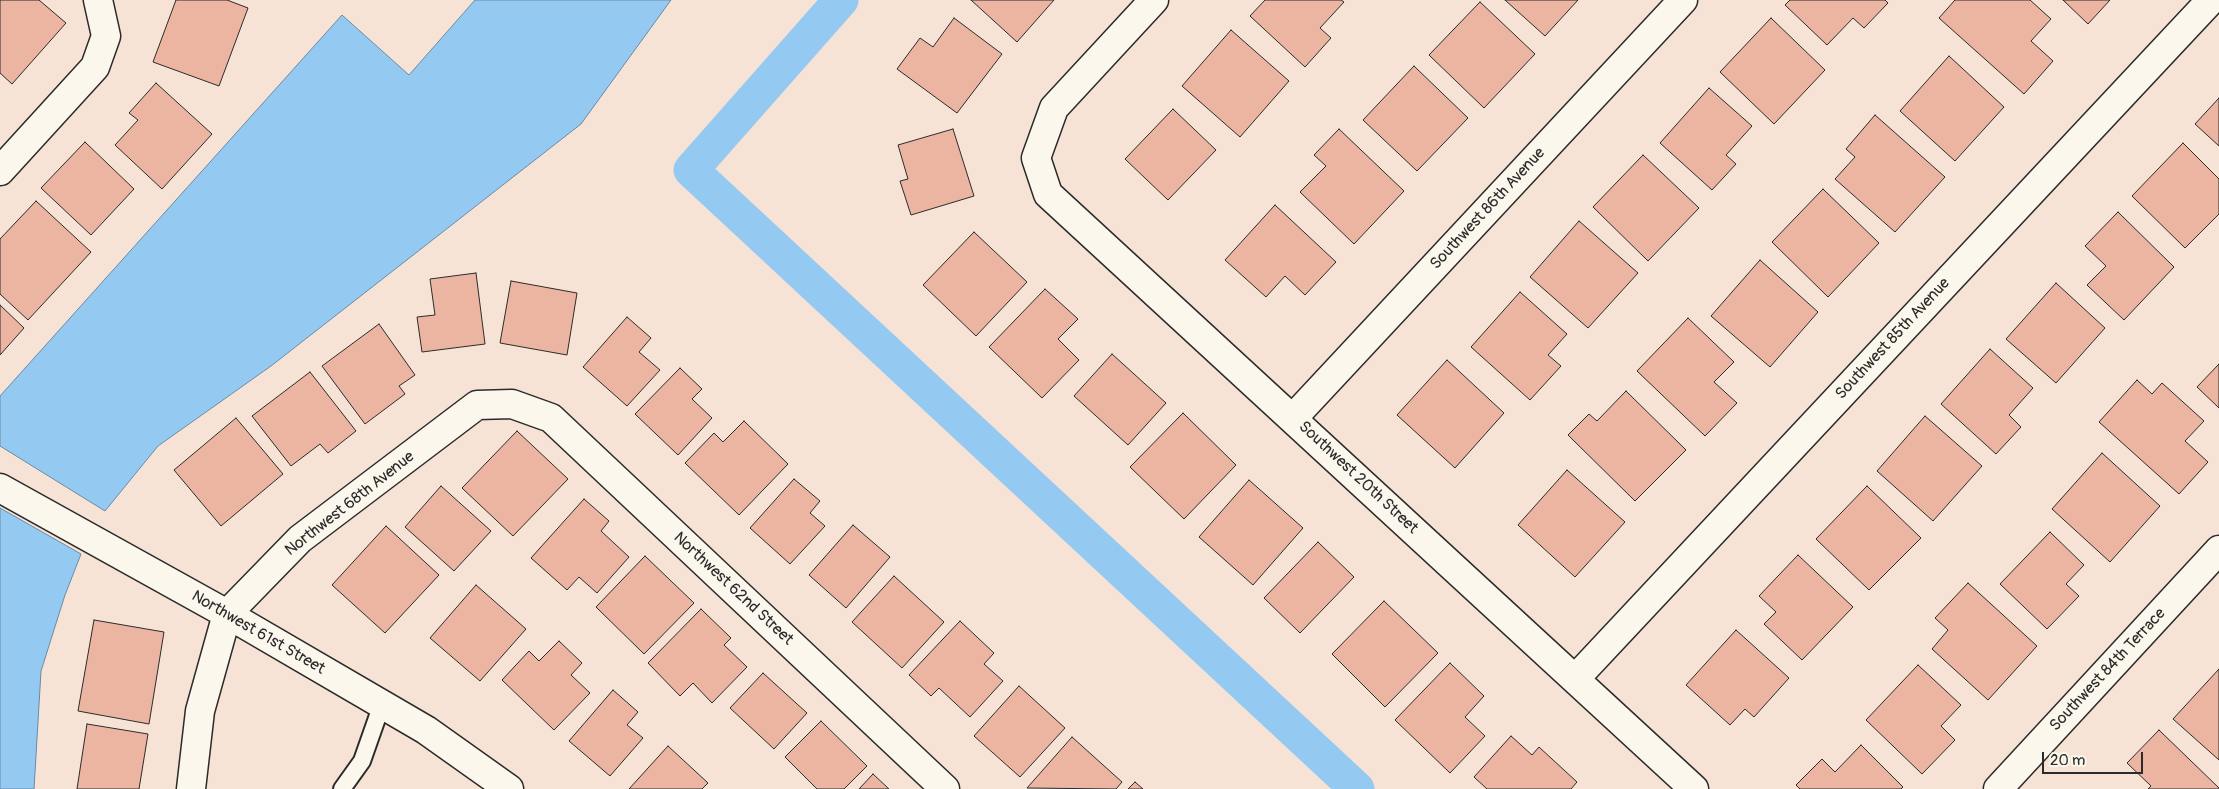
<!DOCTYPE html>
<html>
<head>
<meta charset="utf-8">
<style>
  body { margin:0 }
  #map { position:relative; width:2219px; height:789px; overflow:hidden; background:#f6e3d6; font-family:Pangolin,sans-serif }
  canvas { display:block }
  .scale { position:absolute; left:2042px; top:752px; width:101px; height:22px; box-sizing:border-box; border:2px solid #2b2b2b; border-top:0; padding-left:6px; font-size:15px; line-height:18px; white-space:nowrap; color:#2b2b2b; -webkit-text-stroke:4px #fbf7ec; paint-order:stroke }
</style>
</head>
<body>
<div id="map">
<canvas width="2219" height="789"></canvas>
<div class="scale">20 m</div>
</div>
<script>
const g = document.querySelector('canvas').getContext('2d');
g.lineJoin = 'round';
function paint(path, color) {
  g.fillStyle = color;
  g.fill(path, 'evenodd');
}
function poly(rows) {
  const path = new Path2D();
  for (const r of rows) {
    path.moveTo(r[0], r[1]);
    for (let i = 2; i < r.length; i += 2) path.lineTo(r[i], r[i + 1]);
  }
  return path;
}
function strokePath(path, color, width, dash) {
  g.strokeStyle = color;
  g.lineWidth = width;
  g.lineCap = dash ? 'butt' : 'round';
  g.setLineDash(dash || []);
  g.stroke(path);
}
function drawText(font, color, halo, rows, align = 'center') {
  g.font = font + ' Pangolin,sans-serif';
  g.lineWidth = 4;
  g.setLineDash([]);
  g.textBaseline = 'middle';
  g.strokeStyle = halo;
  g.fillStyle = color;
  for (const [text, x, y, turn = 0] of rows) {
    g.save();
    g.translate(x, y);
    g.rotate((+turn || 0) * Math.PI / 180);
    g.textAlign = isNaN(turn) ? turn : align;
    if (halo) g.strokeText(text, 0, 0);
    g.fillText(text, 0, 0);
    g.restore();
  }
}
const water = poly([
  [475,0,671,0,581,124,271,366,158,446,105,511,0,446,0,396,342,15,409,75,475,0],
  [0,508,81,554,65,595,41,671,34,789,0,789,0,508]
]);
paint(water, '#94caf2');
strokePath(water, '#6a8aa2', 1);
strokePath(poly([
  [841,0,691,170,1357,789]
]), '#94caf2', 35);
const building = poly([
  [0,0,39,0,66,23,12,84,0,73,0,0],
  [176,0,227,0,248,8,219,86,153,62,176,0],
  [971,0,1054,0,1017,42,971,0],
  [1265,0,1341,0,1344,2,1320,28,1331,38,1305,67,1250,16,1265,0],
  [1505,0,1578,0,1545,36,1505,0],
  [1790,0,1885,0,1888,3,1864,28,1853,18,1827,45,1785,5,1790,0],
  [1955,0,2030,0,2051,19,2031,41,2053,61,2024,94,1939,18,1955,0],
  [2063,0,2110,0,2088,24,2063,0],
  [1480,2,1535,54,1484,108,1429,55,1480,2],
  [954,18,1002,54,957,113,897,69,920,38,933,47,954,18],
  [1771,18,1825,70,1774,124,1720,72,1771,18],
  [1231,30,1289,81,1240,137,1182,86,1231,30],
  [1949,56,2004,107,1955,161,1900,111,1949,56],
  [1414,66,1468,118,1417,171,1363,120,1414,66],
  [156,83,212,134,162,189,115,145,138,120,129,113,156,83],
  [1709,88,1752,126,1726,155,1736,164,1712,190,1660,143,1709,88],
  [2219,98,2219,146,2195,124,2219,98],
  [1173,109,1216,150,1168,200,1125,159,1173,109],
  [1875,115,1945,177,1895,232,1835,179,1855,157,1846,149,1875,115],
  [953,129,974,196,911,215,900,181,908,179,898,145,953,129],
  [1339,129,1404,191,1354,244,1300,192,1326,166,1314,155,1339,129],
  [85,142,134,189,91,235,41,188,85,142],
  [2183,143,2219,179,2219,214,2185,248,2132,196,2183,143],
  [1643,155,1699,208,1648,261,1593,207,1643,155],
  [1823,189,1879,243,1828,297,1772,242,1823,189],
  [36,201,91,252,28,320,0,294,0,239,36,201],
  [1275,205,1336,262,1305,295,1285,276,1266,297,1225,260,1275,205],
  [2118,212,2174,267,2124,320,2087,285,2106,266,2085,246,2118,212],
  [1579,221,1638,273,1588,328,1530,277,1579,221],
  [974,232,1027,282,976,336,923,285,974,232],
  [1760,260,1818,312,1770,367,1711,316,1760,260],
  [476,273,485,344,422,352,417,317,435,315,430,279,476,273],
  [511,281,577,293,567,355,500,343,511,281],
  [2056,283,2105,328,2056,383,2006,339,2056,283],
  [1045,289,1078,319,1058,339,1079,360,1042,398,989,347,1045,289],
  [1520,292,1567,334,1548,355,1561,366,1530,400,1471,347,1520,292],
  [0,305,24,328,0,355,0,305],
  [627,317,651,338,639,352,660,370,627,406,583,367,627,317],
  [1688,318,1734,362,1714,382,1737,403,1705,436,1637,371,1688,318],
  [379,324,415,375,399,386,405,394,365,424,322,366,379,324],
  [1990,349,2033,388,2009,415,2021,427,1996,454,1941,404,1990,349],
  [1112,354,1166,403,1128,445,1074,396,1112,354],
  [1447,360,1504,413,1455,468,1397,415,1447,360],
  [2219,364,2219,408,2197,387,2219,364],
  [680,368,702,389,692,399,712,418,678,455,635,414,680,368],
  [310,372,356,431,328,453,320,444,291,466,252,416,310,372],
  [2137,380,2152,394,2162,383,2204,421,2185,441,2208,462,2179,494,2099,422,2137,380],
  [1626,391,1686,450,1635,501,1568,435,1589,414,1597,421,1626,391],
  [1183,413,1236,465,1184,519,1130,467,1183,413],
  [1925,416,1982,466,1933,521,1877,471,1925,416],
  [236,418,283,474,221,526,174,470,236,418],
  [744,421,788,464,739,515,685,463,714,433,723,442,744,421],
  [517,431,568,479,513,536,462,488,517,431],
  [2102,453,2160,506,2110,562,2052,509,2102,453],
  [1567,470,1625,522,1575,577,1518,525,1567,470],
  [794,479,820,501,810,513,825,526,790,564,750,528,794,479],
  [1249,480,1303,528,1253,585,1199,537,1249,480],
  [441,486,491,531,454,571,405,527,441,486],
  [1867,486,1921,538,1869,590,1816,539,1867,486],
  [584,499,609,521,601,531,629,557,597,593,579,577,567,590,531,558,584,499],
  [853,525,890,557,846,608,809,575,853,525],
  [386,526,439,575,385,633,332,585,386,526],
  [2050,532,2084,565,2066,584,2079,596,2047,629,2000,584,2050,532],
  [1318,542,1354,577,1300,633,1264,598,1318,542],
  [1798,555,1853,607,1802,660,1764,624,1776,612,1759,596,1798,555],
  [645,556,694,603,644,654,596,607,645,556],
  [894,576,944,622,902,668,852,622,894,576],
  [1968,583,2037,646,1988,700,1932,649,1948,630,1935,618,1968,583],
  [476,585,526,629,480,681,430,638,476,585],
  [1384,601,1438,653,1385,707,1332,654,1384,601],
  [701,609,731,638,724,645,747,667,712,703,693,683,680,696,648,663,701,609],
  [94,620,164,632,149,724,78,711,94,620],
  [960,621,994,653,984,664,1003,681,970,717,939,688,931,696,909,675,960,621],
  [1736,630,1789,678,1754,717,1745,709,1730,725,1686,685,1736,630],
  [559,641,582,663,571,675,590,693,554,730,502,680,529,651,539,661,559,641],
  [1450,663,1484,696,1465,717,1485,736,1450,773,1395,720,1450,663],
  [1918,665,1961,705,1941,726,1955,740,1922,774,1866,720,1918,665],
  [2219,669,2219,760,2173,719,2219,669],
  [763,673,807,713,774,749,730,708,763,673],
  [1019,686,1065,728,1020,777,974,736,1019,686],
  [613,690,638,712,627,725,643,738,610,776,569,741,613,690],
  [821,721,867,766,844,789,817,789,785,757,821,721],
  [87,724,148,734,139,789,77,789,87,724],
  [2159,730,2219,788,2219,789,2148,789,2151,786,2127,763,2159,730],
  [1511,736,1532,755,1539,747,1577,782,1571,789,1487,789,1474,777,1511,736],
  [1072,737,1122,782,1116,789,1027,788,1072,737],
  [1861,745,1903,787,1901,789,1800,789,1796,785,1822,759,1835,772,1861,745],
  [668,746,708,783,702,789,629,789,668,746],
  [873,774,889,789,859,789,873,774],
  [1135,782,1143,789,1128,789,1135,782]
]);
paint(building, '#ecb5a2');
strokePath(building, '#2b2b2b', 1);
const service = poly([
  [342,789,362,761,382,704]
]);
const minor = poly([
  [1154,0,1054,108,1036,158,1048,194,1694,789],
  [0,171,95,67,106,36,98,0],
  [1293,418,1683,0],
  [0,488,227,614,426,730,509,789],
  [1575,679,2211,0],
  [191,789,200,711,227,614,300,539,477,405,512,404,551,418,945,789],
  [1998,789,2219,550]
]);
strokePath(service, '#2b2b2b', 20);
strokePath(minor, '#2b2b2b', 31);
strokePath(service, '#fbf7ec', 16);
strokePath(minor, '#fbf7ec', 28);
drawText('16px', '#2b2b2b', '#fbf7ec', [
  ["Southwest 86th Avenue",1488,209,-47],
  ["Southwest 85th Avenue",1893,339,-47],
  ["Southwest 20th Street",1358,478,43],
  ["Northwest 68th Avenue",350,504,-38],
  ["Northwest 62nd Street",733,589,43],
  ["Northwest 61st Street",258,633,30],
  ["Southwest 84th Terrace",2108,670,-47]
]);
</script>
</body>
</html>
